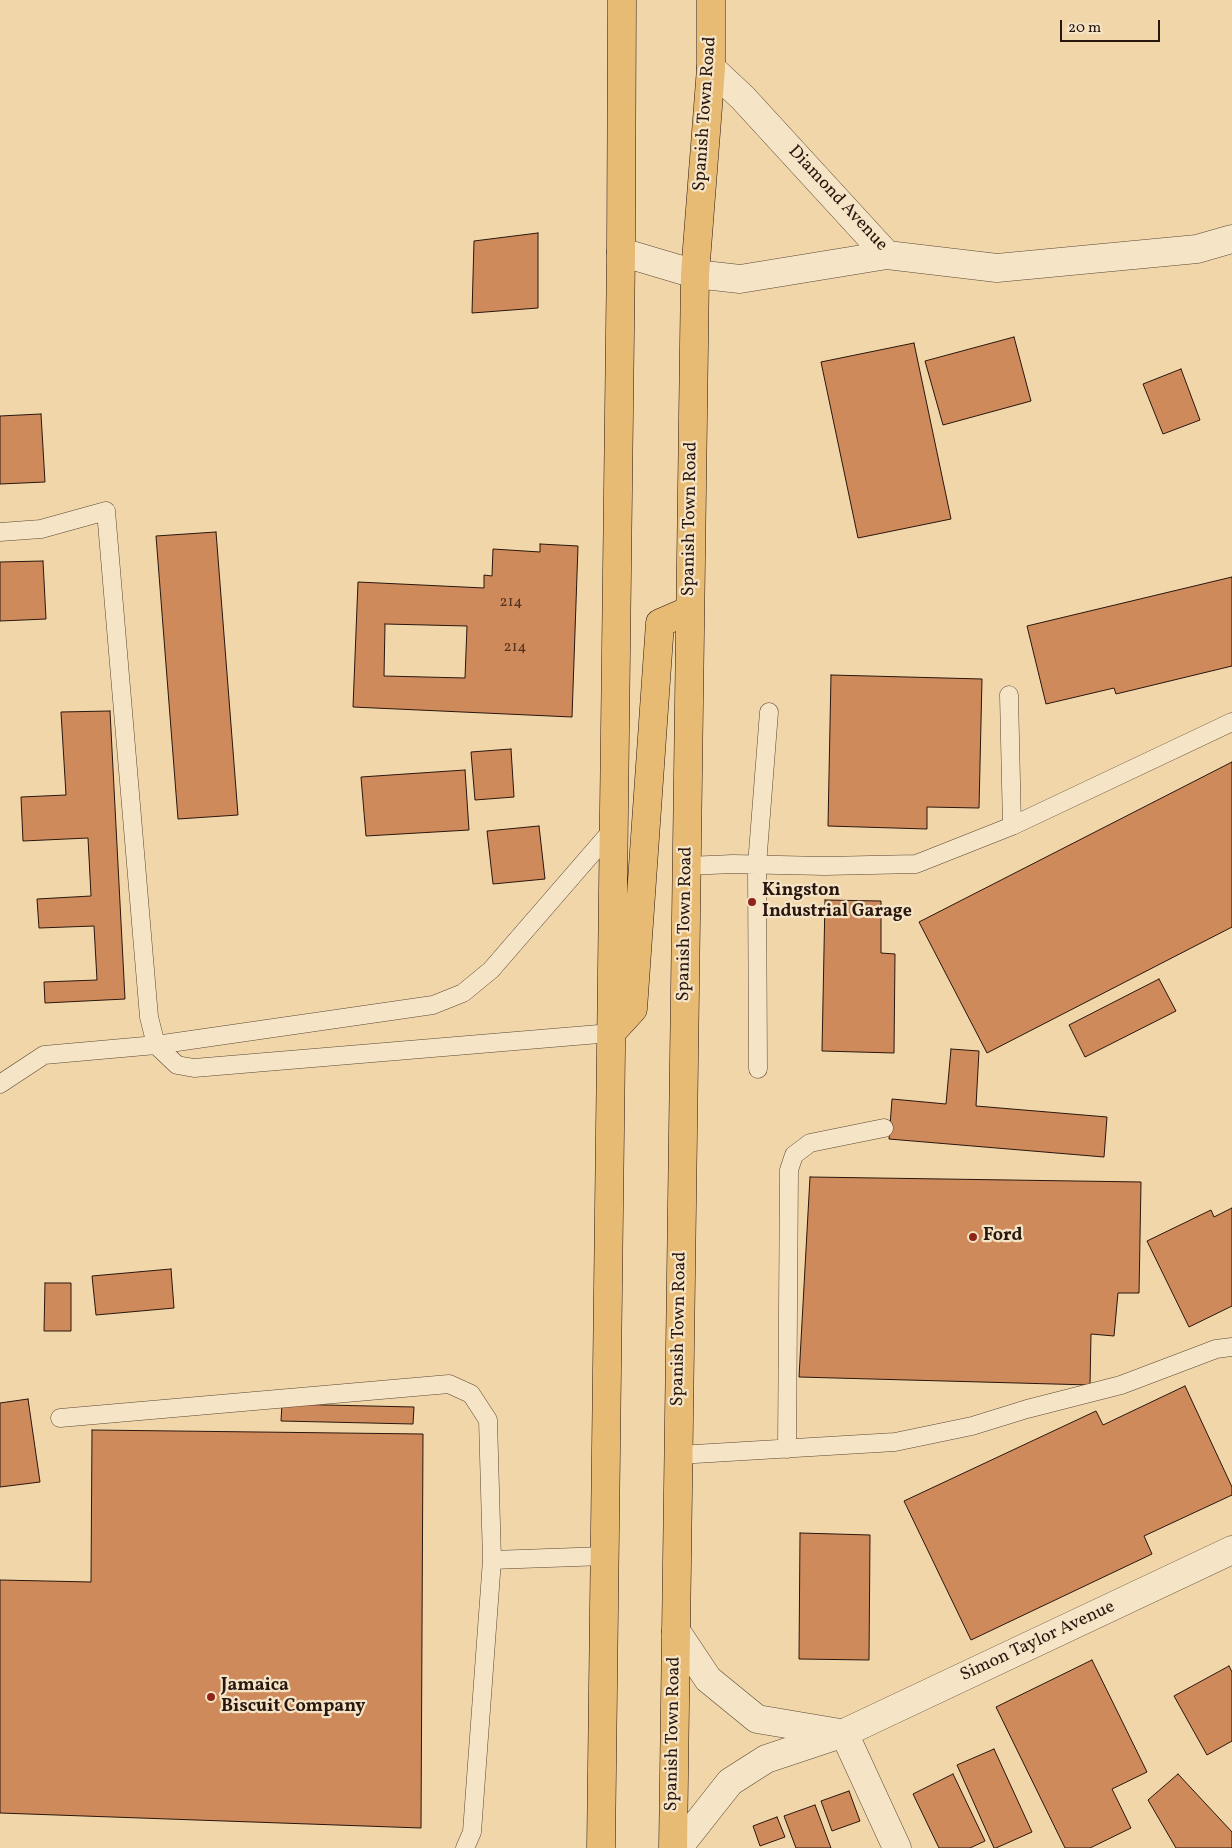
<!DOCTYPE html>
<html>
<head>
<meta charset="utf-8">
<style>
  body { margin:0 }
  #map { position:relative; width:1232px; height:1848px; overflow:hidden; background:#f0d6a8; font-family:Vollkorn,serif }
  canvas { display:block }
  .scale { position:absolute; left:1060px; top:20px; width:100px; height:22px; box-sizing:border-box; border:2px solid #29160e; border-top:0; padding-left:6px; font-size:15px; line-height:18px; white-space:nowrap; color:#29160e; -webkit-text-stroke:4px #f5e4c6; paint-order:stroke }
</style>
</head>
<body>
<div id="map">
<canvas width="1232" height="1848"></canvas>
<div class="scale">20 m</div>
</div>
<script>
const g = document.querySelector('canvas').getContext('2d');
g.lineJoin = 'round';
function paint(path, color) {
  g.fillStyle = color;
  g.fill(path, 'evenodd');
}
function poly(rows) {
  const path = new Path2D();
  for (const r of rows) {
    path.moveTo(r[0], r[1]);
    for (let i = 2; i < r.length; i += 2) path.lineTo(r[i], r[i + 1]);
  }
  return path;
}
function strokePath(path, color, width, dash) {
  g.strokeStyle = color;
  g.lineWidth = width;
  g.lineCap = dash ? 'butt' : 'round';
  g.setLineDash(dash || []);
  g.stroke(path);
}
function drawText(font, color, halo, rows, align = 'center') {
  g.font = font + ' Vollkorn,serif';
  g.lineWidth = 4.5;
  g.setLineDash([]);
  g.textBaseline = 'middle';
  g.strokeStyle = halo;
  g.fillStyle = color;
  for (const [text, x, y, turn = 0] of rows) {
    g.save();
    g.translate(x, y);
    g.rotate((+turn || 0) * Math.PI / 180);
    g.textAlign = isNaN(turn) ? turn : align;
    if (halo) g.strokeText(text, 0, 0);
    g.fillText(text, 0, 0);
    g.restore();
  }
}
const building = poly([
  [538,233,538,308,472,313,474,241,538,233],
  [1014,337,1031,401,943,425,925,361,1014,337],
  [914,343,951,519,858,538,821,362,914,343],
  [1181,369,1200,420,1163,434,1143,384,1181,369],
  [41,414,45,482,0,484,0,416,41,414],
  [216,532,238,815,178,819,156,536,216,532],
  [540,544,578,546,572,717,353,707,358,582,484,588,484,575,492,576,493,549,540,552,540,544],
  [385,624,467,626,465,678,384,676,385,624],
  [43,561,46,619,0,621,0,562,43,561],
  [1232,577,1232,666,1116,694,1114,688,1046,704,1027,626,1232,577],
  [831,675,982,679,979,808,927,807,927,829,828,826,831,675],
  [110,711,125,999,45,1003,44,982,97,980,94,926,39,928,37,899,91,896,88,838,23,841,21,797,66,795,61,712,110,711],
  [511,749,514,797,475,800,471,752,511,749],
  [1232,762,1232,927,987,1053,919,922,1232,762],
  [465,770,469,830,366,836,361,777,465,770],
  [539,826,545,879,493,884,487,831,539,826],
  [825,900,881,901,881,953,895,954,894,1053,822,1051,825,900],
  [1159,979,1176,1011,1085,1057,1069,1025,1159,979],
  [951,1049,979,1051,976,1106,1107,1117,1104,1157,889,1139,892,1099,946,1104,951,1049],
  [810,1177,1141,1182,1139,1293,1118,1293,1114,1336,1091,1334,1090,1385,799,1377,810,1177],
  [1232,1208,1232,1306,1189,1327,1147,1241,1211,1210,1214,1217,1232,1208],
  [171,1269,174,1308,96,1315,92,1276,171,1269],
  [45,1283,71,1283,71,1331,44,1331,45,1283],
  [1185,1386,1232,1487,1232,1495,1144,1536,1152,1554,971,1640,904,1501,1096,1411,1103,1425,1185,1386],
  [28,1399,40,1482,0,1487,0,1403,28,1399],
  [282,1404,414,1407,413,1424,281,1421,282,1404],
  [92,1430,423,1434,421,1828,0,1813,0,1580,91,1582,92,1430],
  [800,1533,870,1535,869,1660,799,1659,800,1533],
  [1092,1660,1147,1772,1112,1789,1131,1828,1090,1848,1065,1848,996,1707,1092,1660],
  [1229,1666,1232,1672,1232,1741,1207,1755,1174,1696,1229,1666],
  [994,1749,1032,1832,996,1848,994,1848,957,1765,994,1749],
  [953,1774,985,1841,970,1848,939,1848,913,1794,953,1774],
  [1178,1774,1232,1832,1232,1848,1176,1848,1148,1800,1178,1774],
  [849,1791,860,1821,832,1831,821,1801,849,1791],
  [815,1805,831,1848,796,1848,784,1816,815,1805],
  [777,1817,785,1837,760,1846,753,1826,777,1817]
]);
paint(building, '#cf8a5b');
strokePath(building, '#29160e', 1);
const lane = poly([
  [0,532,41,529,106,511,149,1017,156,1045,177,1065,194,1068,611,1033],
  [1009,695,1012,826],
  [687,866,733,864,825,866,916,864,1012,826,1232,722],
  [758,1069,757,865,769,712],
  [0,1084,44,1055,156,1045,433,1005,463,993,491,970,614,828],
  [60,1418,449,1384,471,1394,488,1420,492,1560,472,1832,465,1848],
  [787,1449,789,1170,794,1155,810,1143,884,1128],
  [678,1455,895,1442,972,1426,1027,1409,1121,1385,1216,1349,1232,1347],
  [492,1560,605,1556]
]);
const street = poly([
  [711,68,743,98,887,255],
  [621,252,695,274,740,279,887,255,997,268,1197,249,1232,239],
  [676,1631,708,1679,757,1719,840,1733],
  [844,1733,897,1848],
  [678,1848,730,1782,766,1759,844,1733,1232,1550]
]);
const highway = poly([
  [611,1033,633,1009,660,623,690,610],
  [601,1848,621,252,622,0],
  [673,1848,695,274,711,68,711,0]
]);
strokePath(lane, '#5b4634', 19);
strokePath(street, '#5b4634', 29);
strokePath(highway, '#29160e', 29);
strokePath(lane, '#f5e4c6', 18);
strokePath(street, '#f5e4c6', 28);
strokePath(highway, '#e8bb74', 28);
for (const [x, y, r, color] of [
  [752,902,5,"#8f2418"],
  [973,1237,5,"#8f2418"],
  [211,1697,5,"#8f2418"]
]) {
  const dot = new Path2D();
  dot.arc(x, y, r, 0, 2 * Math.PI);
  g.fillStyle = color;
  g.fill(dot);
  strokePath(dot, '#f5e4c6', 2);
}
drawText('15px', '#523321', null, [
  ["214",511,603],
  ["214",515,648]
]);
drawText('18px', '#29160e', '#f5e4c6', [
  ["Spanish Town Road",706,114,-86],
  ["Diamond Avenue",837,199,47],
  ["Spanish Town Road",691,519,-89],
  ["Spanish Town Road",686,924,-89],
  ["Spanish Town Road",680,1329,-89],
  ["Simon Taylor Avenue",1038,1642,-25],
  ["Spanish Town Road",674,1734,-89]
]);
drawText('bold 18px', '#29160e', '#f5e4c6', [
  ["Kingston",762,892],
  ["Industrial Garage",762,913],
  ["Ford",983,1237],
  ["Jamaica",221,1687],
  ["Biscuit Company",221,1708]
], 'left');
</script>
</body>
</html>
